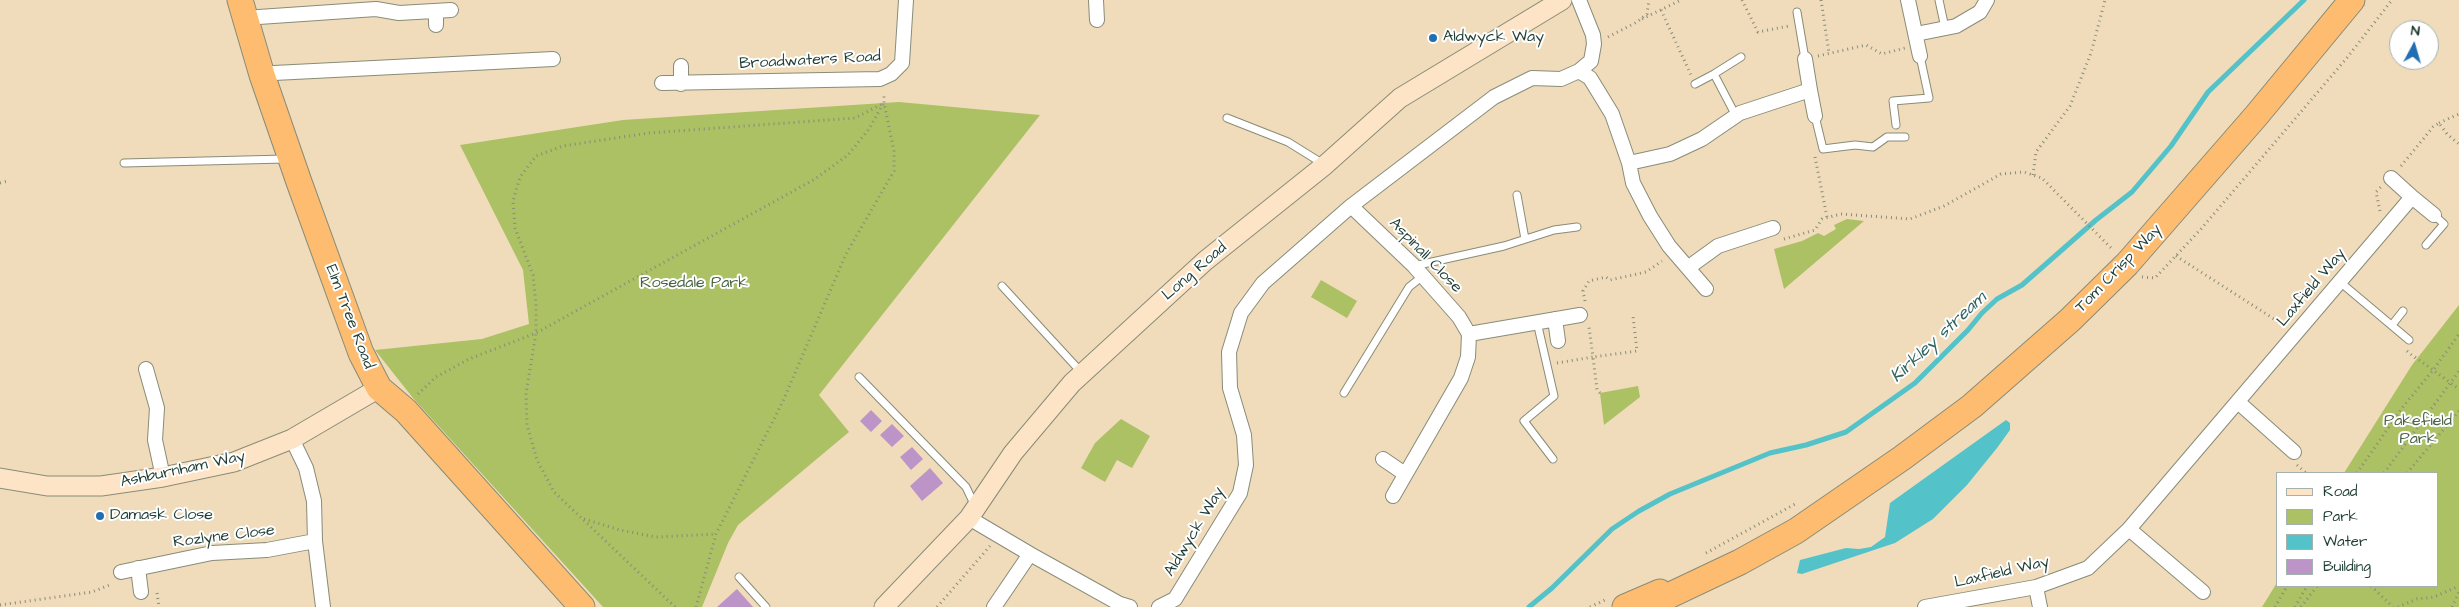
<!DOCTYPE html>
<html>
<head>
<meta charset="utf-8">
<style>
  body { margin:0 }
  #map { position:relative; width:2459px; height:607px; overflow:hidden; background:#f0dcbb; font-family:"Architects Daughter",sans-serif }
  canvas { display:block }
  .legend { position:absolute; left:2276px; top:472px; width:162px; height:115px; box-sizing:border-box; background:#fff; border:1px solid #a5b1ae; margin:0; padding:6px 9px; list-style:none; font-size:15px; color:#1f3d34 }
  .legend li { display:flex; align-items:center; gap:10px; height:25px }
  .legend b { width:25px; border:1px solid #a5b1ae }
  .north { position:absolute; left:2389px; top:20px; width:50px; height:50px; box-sizing:border-box; background:#fff; border:1px solid #a5b1ae; border-radius:50%; rotate:6deg; font-size:14px; font-weight:700; line-height:20px; text-align:center; color:#1f3d34 }
  .north::after { content:''; display:block; margin:auto; width:18px; height:22px; background:#1f6fb2; clip-path:polygon(50% 0,100% 100%,50% 72%,0 100%) }
</style>
</head>
<body>
<div id="map">
<canvas width="2459" height="607"></canvas>
<ul class="legend">
<li><b style="height:6px;background:#fee4c6"></b>Road</li>
<li><b style="height:14px;background:#acc064"></b>Park</li>
<li><b style="height:14px;background:#54c2c9"></b>Water</li>
<li><b style="height:14px;background:#bd94c8"></b>Building</li>
</ul>
<div class="north">N</div>
</div>
<script>
const g = document.querySelector('canvas').getContext('2d');
g.lineJoin = 'round';
function paint(path, color) {
  g.fillStyle = color;
  g.fill(path, 'evenodd');
}
function poly(rows) {
  const path = new Path2D();
  for (const r of rows) {
    path.moveTo(r[0], r[1]);
    for (let i = 2; i < r.length; i += 2) path.lineTo(r[i], r[i + 1]);
  }
  return path;
}
function strokePath(path, color, width, dash) {
  g.strokeStyle = color;
  g.lineWidth = width;
  g.lineCap = dash ? 'butt' : 'round';
  g.setLineDash(dash || []);
  g.stroke(path);
}
function drawText(font, color, halo, rows, align = 'center') {
  g.font = font + ' "Architects Daughter",sans-serif';
  g.lineWidth = 4;
  g.setLineDash([]);
  g.textBaseline = 'middle';
  g.strokeStyle = halo;
  g.fillStyle = color;
  for (const [text, x, y, turn = 0] of rows) {
    g.save();
    g.translate(x, y);
    g.rotate((+turn || 0) * Math.PI / 180);
    g.textAlign = isNaN(turn) ? turn : align;
    if (halo) g.strokeText(text, 0, 0);
    g.fillText(text, 0, 0);
    g.restore();
  }
}
paint(poly([
  [899,102,1040,115,819,395,849,432,738,525,728,543,702,607,603,607,413,398,375,350,482,339,529,324,523,270,460,145,623,120],
  [1847,219,1864,221,1784,289,1774,249,1802,241,1818,233,1824,236,1836,229,1834,225],
  [1321,280,1357,301,1347,318,1311,297],
  [2459,305,2459,607,2262,607,2278,581,2278,586,2438,586,2438,473,2344,473,2412,365],
  [1638,386,1640,397,1604,425,1600,393],
  [1121,419,1150,436,1132,468,1117,460,1105,482,1081,468,1095,443]
]), '#acc064');
paint(poly([
  [2006,420,2010,423,2010,430,1997,448,1967,485,1933,519,1895,543,1802,574,1797,573,1800,560,1846,548,1859,549,1871,547,1885,537,1890,503]
]), '#54c2c9');
strokePath(poly([
  [1529,607,1552,588,1612,529,1639,511,1670,494,1770,453,1806,445,1846,432,1915,383,1968,330,1982,313,1997,299,2022,285,2096,220,2132,192,2171,146,2208,92,2304,0]
]), '#54c2c9', 5);
paint(poly([
  [871,410,882,421,871,432,860,421],
  [892,424,904,436,892,447,880,435],
  [912,447,923,459,911,470,900,457],
  [930,468,943,483,922,501,910,486],
  [737,589,753,607,717,607]
]), '#bd94c8');
const lane = poly([
  [1939,0,1945,28],
  [1797,12,1805,59],
  [1695,84,1714,74],
  [1736,116,1714,74,1741,57],
  [1815,116,1823,149,1855,145,1873,147,1887,137,1905,137],
  [1227,118,1288,142,1325,165],
  [1896,125,1893,101,1929,98,1920,56],
  [124,163,285,159],
  [1517,195,1525,239],
  [2426,245,2444,224,2434,215],
  [1414,266,1504,246,1554,230,1577,227],
  [2340,282,2409,340],
  [1002,286,1082,373],
  [1537,322,1554,396,1524,421,1553,459],
  [2392,325,2403,311],
  [859,377,966,487,975,506],
  [1344,393,1409,287,1423,276],
  [739,577,766,607]
]);
const street = poly([
  [1096,0,1097,20],
  [1908,0,1920,56],
  [436,11,436,25],
  [244,18,376,9,399,13,451,10],
  [1916,34,1956,26,1980,12,1987,0],
  [1579,71,1590,78,1612,114,1629,163,1633,183,1650,216,1669,246,1706,289],
  [262,75,274,73,553,59],
  [662,83,880,79,891,74,902,63,906,0],
  [681,84,681,66],
  [1810,90,1815,116],
  [1629,163,1670,154,1702,139,1740,113,1810,90,1805,59],
  [2391,178,2412,197],
  [1351,206,1414,266,1459,317,1469,334,1468,357,1461,378,1393,496],
  [1689,267,1718,246,1773,228],
  [1555,319,1558,341],
  [1469,334,1580,315],
  [146,369,157,408,155,440,163,477],
  [2238,402,2294,452],
  [292,439,306,468,314,501,315,541,323,607],
  [1383,459,1405,474],
  [969,518,1030,554,1120,604,1130,607],
  [2129,529,2203,592],
  [138,568,141,592],
  [121,572,212,553,267,550,315,541],
  [2036,587,2040,607],
  [994,607,1030,554],
  [1159,607,1175,599,1240,493,1246,465,1244,435,1230,388,1229,352,1241,313,1263,283,1351,206,1494,97,1532,78,1561,79,1579,71,1591,61,1594,44,1593,35,1579,0],
  [1925,607,2036,587,2088,568,2129,529,2412,197,2434,215]
]);
const secondary = poly([
  [0,478,47,486,101,486,163,477,234,462,292,439,379,388],
  [884,607,969,518,1013,453,1072,383,1205,261,1325,165,1400,98,1562,0]
]);
const highway = poly([
  [240,0,262,75,299,182,361,353,379,388,406,411,582,607],
  [1625,607,1660,592],
  [1645,607,1740,562,1796,531,1902,458,1972,406,2070,320,2127,264,2256,116,2352,0]
]);
strokePath(lane, '#888c78', 9);
strokePath(street, '#888c78', 16);
strokePath(secondary, '#888c78', 21);
strokePath(highway, '#888c78', 27);
strokePath(poly([
  [1742,0,1758,32,1789,26],
  [1821,0,1829,53],
  [1661,10,1691,75],
  [1642,19,1681,0],
  [1608,37,1637,22,1647,14,1649,0],
  [1818,56,1866,45,1882,54,1905,48],
  [2439,123,2459,114],
  [1815,157,1827,217],
  [2401,166,2433,127,2439,123,2447,134,2459,144],
  [2033,175,2036,152,2070,106,2091,53,2105,0],
  [0,183,8,181],
  [2380,211,2376,192,2381,187],
  [1784,239,1815,230,1822,219,1841,214,1910,219,1944,206,2001,174,2024,172,2042,178,2112,249],
  [2176,256,2285,326],
  [2142,277,2155,278,2201,229,2346,59,2392,0],
  [1585,301,1583,291,1589,281,1606,277,1610,280,1646,272,1662,261],
  [2407,351,2415,358],
  [2415,357,2459,389],
  [1557,363,1593,357,1589,327],
  [1600,393,1597,390,1593,357,1637,351,1633,316],
  [418,394,436,377,469,359,536,333,815,179,848,155,869,129,883,104],
  [2297,465,2306,473],
  [2357,473,2402,408,2434,369,2459,334],
  [2384,473,2459,371],
  [2407,473,2459,411],
  [584,519,620,530,656,537,716,534],
  [1706,553,1797,503],
  [2371,586,2393,607],
  [157,593,159,607],
  [0,605,92,592,112,584],
  [675,607,554,492,537,460,527,425,526,393,536,333,536,304,533,275,515,228,513,201,520,177,536,156,563,146,649,133,855,118,884,103],
  [696,607,716,534,783,401,846,254,894,171,894,151,884,103,884,93],
  [937,607,990,546],
  [1590,607,1605,600],
  [2275,607,2287,586],
  [2295,607,2307,586],
  [2301,607,2317,586],
  [2398,607,2417,599,2434,597,2459,586],
  [2452,607,2459,592]
]), '#888c78', 3, [1, 4]);
strokePath(lane, '#fff', 7);
strokePath(street, '#fff', 14);
strokePath(secondary, '#fee4c6', 19);
strokePath(highway, '#fdbc70', 25);
for (const [x, y, r, color] of [
  [1433,38,5,"#1f6fb2"],
  [100,516,5,"#1f6fb2"]
]) {
  const dot = new Path2D();
  dot.arc(x, y, r, 0, 2 * Math.PI);
  g.fillStyle = color;
  g.fill(dot);
  strokePath(dot, '#fff', 2);
}
drawText('16px', '#1f3d34', '#fff', [
  ["Aldwyck Way",1443,38],
  ["Damask Close",110,516]
], 'left');
drawText('16px', '#1f3d34', '#fff', [
  ["Broadwaters Road",810,61,-3],
  ["Aspinall Close",1425,256,46],
  ["Tom Crisp Way",2119,269,-46],
  ["Long Road",1195,272,-41],
  ["Laxfield Way",2312,288,-50],
  ["Elm Tree Road",349,317,69],
  ["Ashburnham Way",183,470,-12],
  ["Aldwyck Way",1195,532,-59],
  ["Rozlyne Close",224,537,-7],
  ["Laxfield Way",2002,573,-13]
]);
drawText('16px', '#496442', '#fff', [
  ["Rosedale Park",694,284],
  ["Pakefield",2418,422],
  ["Park",2418,440]
]);
drawText('italic 18px', '#2f6561', '#fff', [
  ["Kirkley stream",1939,338,-43]
]);
</script>
</body>
</html>
